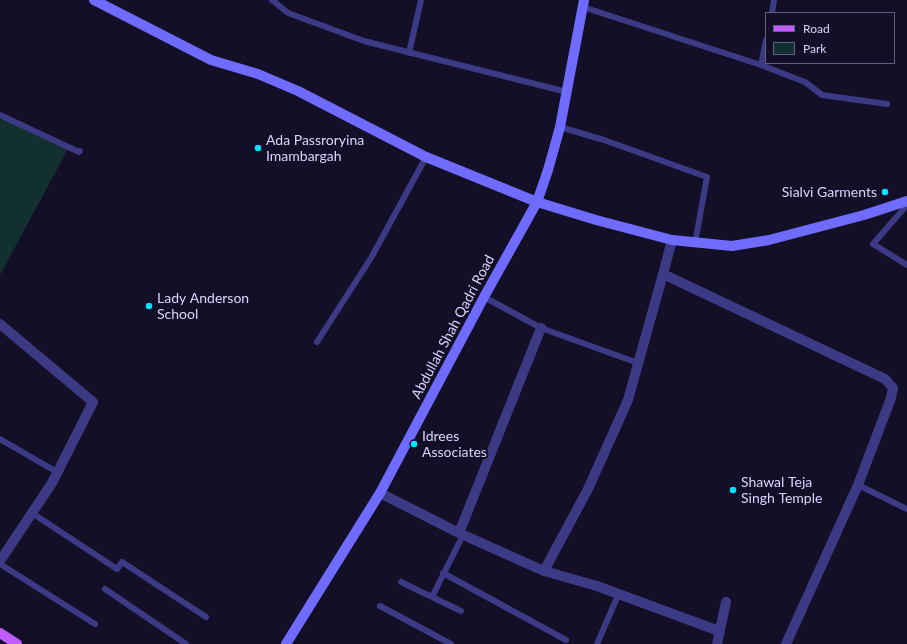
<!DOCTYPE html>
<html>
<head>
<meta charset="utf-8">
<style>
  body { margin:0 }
  #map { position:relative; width:907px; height:644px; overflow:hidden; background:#130f26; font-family:Lato,sans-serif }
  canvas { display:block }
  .legend { position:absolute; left:765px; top:12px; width:130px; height:52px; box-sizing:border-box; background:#130f26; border:1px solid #625e7d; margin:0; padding:5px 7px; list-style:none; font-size:12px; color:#d9d4ff }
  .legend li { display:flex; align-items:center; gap:8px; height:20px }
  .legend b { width:20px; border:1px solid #625e7d }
</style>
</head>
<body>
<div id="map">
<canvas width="907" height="644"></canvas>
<ul class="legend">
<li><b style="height:5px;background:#c25bff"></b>Road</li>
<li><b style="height:11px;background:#12302f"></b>Park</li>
</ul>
</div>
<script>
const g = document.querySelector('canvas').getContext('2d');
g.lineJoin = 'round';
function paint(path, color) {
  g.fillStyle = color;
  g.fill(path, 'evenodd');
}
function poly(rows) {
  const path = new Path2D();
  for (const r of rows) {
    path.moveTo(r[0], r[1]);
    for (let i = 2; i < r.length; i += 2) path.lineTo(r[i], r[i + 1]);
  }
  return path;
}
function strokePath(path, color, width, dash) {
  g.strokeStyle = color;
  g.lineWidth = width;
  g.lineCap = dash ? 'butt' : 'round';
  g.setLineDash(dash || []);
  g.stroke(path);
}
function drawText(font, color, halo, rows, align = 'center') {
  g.font = font + ' Lato,sans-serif';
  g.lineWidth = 4;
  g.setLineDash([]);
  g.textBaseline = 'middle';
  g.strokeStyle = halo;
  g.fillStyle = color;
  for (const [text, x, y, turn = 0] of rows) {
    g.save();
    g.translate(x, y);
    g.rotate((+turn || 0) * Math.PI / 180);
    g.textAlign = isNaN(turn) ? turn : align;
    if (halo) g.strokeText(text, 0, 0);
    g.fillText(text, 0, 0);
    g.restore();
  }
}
paint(poly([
  [0,115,69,147,0,275]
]), '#12302f');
strokePath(poly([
  [272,0,288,13,364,41,567,92],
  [583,7,761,65,805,82,822,95,887,104],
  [772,13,774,0],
  [409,53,421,0],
  [761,65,766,40],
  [0,115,79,152,80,151],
  [560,127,604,140,707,177,695,243],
  [907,205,873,244,907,265],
  [484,297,541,328,638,363],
  [317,342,371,258,426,157],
  [0,439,57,472],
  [858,485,907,509],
  [32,513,117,569,122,562,206,617],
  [0,564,95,624],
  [443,573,566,640],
  [401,582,461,611],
  [105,589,186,644],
  [432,597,463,535],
  [380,606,451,644],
  [597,644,616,600]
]), '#3d3a85', 6);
strokePath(poly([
  [663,274,885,379,893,388,891,398,858,485,786,644],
  [0,324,93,402,52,483,0,561],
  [380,493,459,533,544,571,597,586,719,631],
  [459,533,541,328],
  [544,571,588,489,628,400,663,274,672,240],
  [717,644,726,602]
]), '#3d3a85', 10);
strokePath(poly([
  [94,0,211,60,258,74,298,91,426,157,537,202,596,220,672,240,732,246,769,240,864,215,907,201],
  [286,644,380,493,484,297,537,202,548,170,560,127,584,0]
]), '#6f6bff', 10);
strokePath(poly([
  [0,633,17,644]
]), '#c25bff', 10);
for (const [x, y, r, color] of [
  [258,148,4,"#00e5ff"],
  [885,192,4,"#00e5ff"],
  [149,306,4,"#00e5ff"],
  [414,444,4,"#00e5ff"],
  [733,490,4,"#00e5ff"]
]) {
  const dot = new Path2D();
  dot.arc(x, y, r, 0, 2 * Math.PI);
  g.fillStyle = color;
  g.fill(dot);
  strokePath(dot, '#130f26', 1.5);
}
drawText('14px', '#d9d4ff', '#130f26', [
  ["Ada Passroryina",266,140],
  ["Imambargah",266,156],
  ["Sialvi Garments",877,192,"right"],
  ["Lady Anderson",157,298],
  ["School",157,314],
  ["Idrees",422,436],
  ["Associates",422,452],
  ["Shawal Teja",741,482],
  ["Singh Temple",741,498]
], 'left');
drawText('14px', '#d9d4ff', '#130f26', [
  ["Abdullah Shah Qadri Road",453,327,-62]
]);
</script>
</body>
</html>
